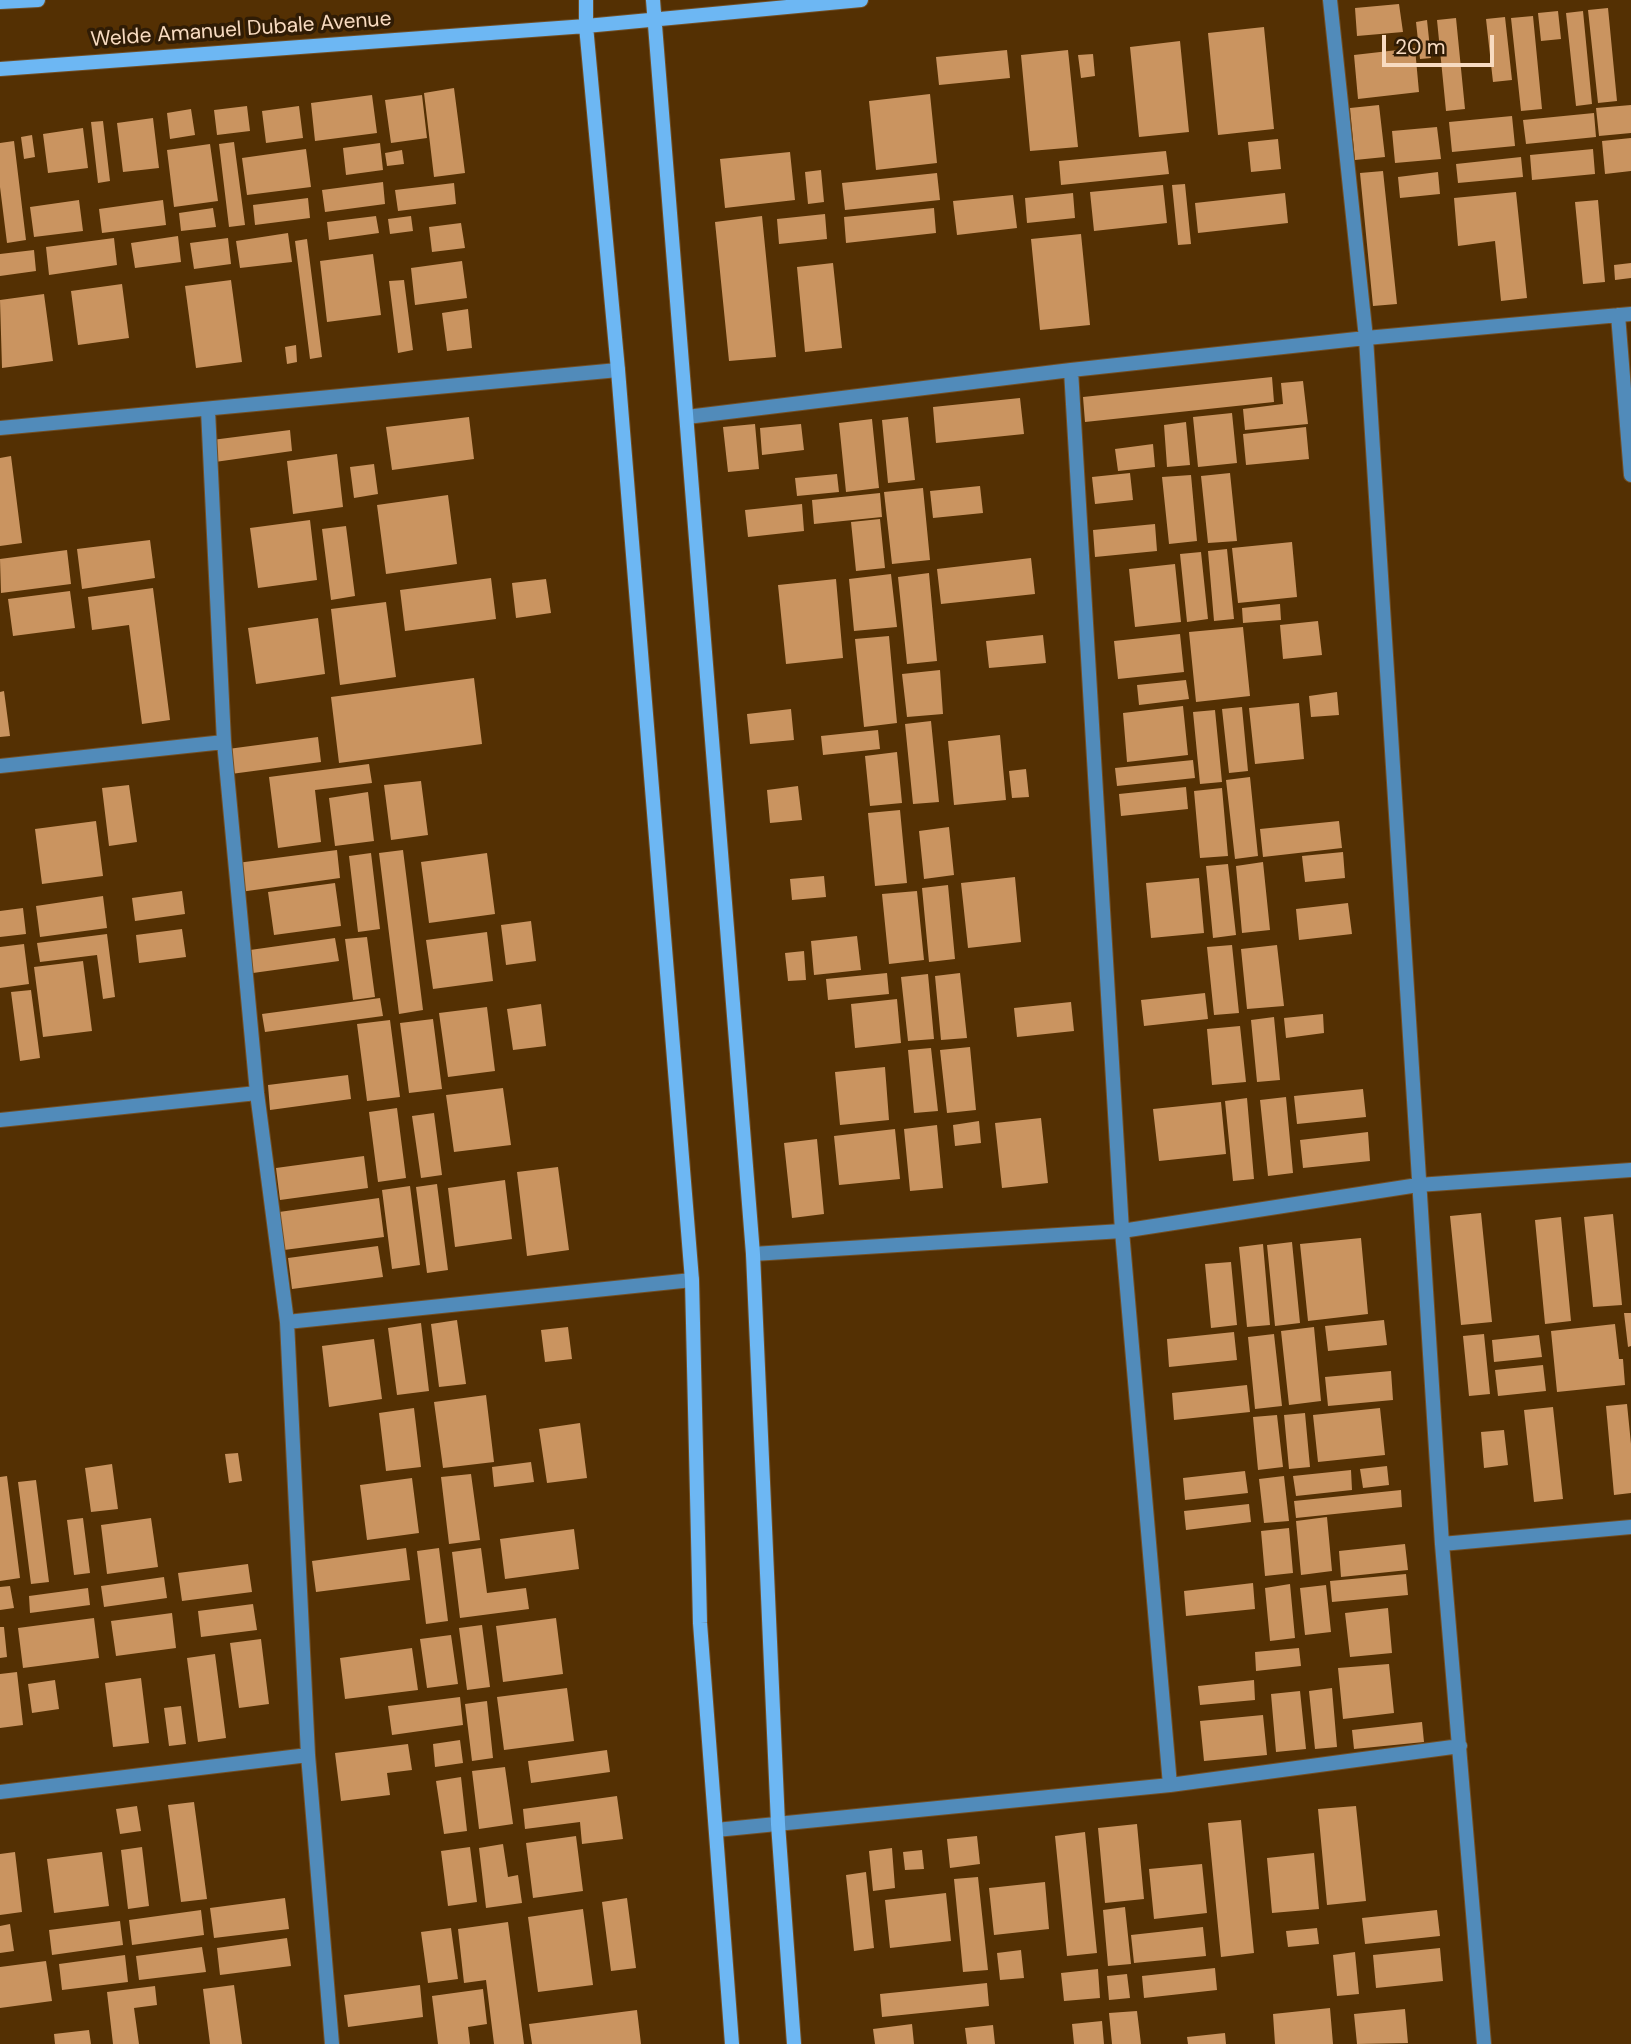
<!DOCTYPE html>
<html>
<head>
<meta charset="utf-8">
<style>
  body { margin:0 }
  #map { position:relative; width:1631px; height:2044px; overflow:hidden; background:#543003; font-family:"DM Sans",sans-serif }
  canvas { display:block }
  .scale { position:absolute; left:1382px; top:35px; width:112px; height:32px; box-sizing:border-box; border:4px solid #f8dbc1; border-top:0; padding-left:9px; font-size:21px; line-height:24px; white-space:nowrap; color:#f8dbc1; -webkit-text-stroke:5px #301c05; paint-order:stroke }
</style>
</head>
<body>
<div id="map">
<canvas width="1631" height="2044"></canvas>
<div class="scale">20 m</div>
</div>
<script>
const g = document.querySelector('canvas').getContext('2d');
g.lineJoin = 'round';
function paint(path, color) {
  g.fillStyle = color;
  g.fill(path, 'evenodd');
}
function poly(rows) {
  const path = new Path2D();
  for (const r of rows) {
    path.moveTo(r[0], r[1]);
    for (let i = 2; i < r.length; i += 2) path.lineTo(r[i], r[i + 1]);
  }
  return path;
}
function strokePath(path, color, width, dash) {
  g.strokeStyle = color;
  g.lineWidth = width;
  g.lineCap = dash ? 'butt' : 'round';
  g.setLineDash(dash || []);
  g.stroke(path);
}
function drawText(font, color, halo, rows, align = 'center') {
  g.font = font + ' "DM Sans",sans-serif';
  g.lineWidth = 7;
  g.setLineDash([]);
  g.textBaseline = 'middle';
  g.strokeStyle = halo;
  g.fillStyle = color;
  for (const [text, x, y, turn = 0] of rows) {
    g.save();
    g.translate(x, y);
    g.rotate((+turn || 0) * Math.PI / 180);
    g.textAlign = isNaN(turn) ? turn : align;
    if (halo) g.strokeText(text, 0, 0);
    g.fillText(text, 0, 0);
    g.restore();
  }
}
paint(poly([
  [1399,4,1403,32,1357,36,1355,8],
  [1608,8,1617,101,1598,103,1588,10],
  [1558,11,1561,39,1541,41,1538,13],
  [1583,11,1592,104,1576,106,1566,13],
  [1533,16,1542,109,1521,111,1511,18],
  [1505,17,1512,80,1493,82,1486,19],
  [1456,18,1465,109,1446,111,1437,20],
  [1427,20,1431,58,1420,59,1416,22],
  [1264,27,1274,129,1218,135,1208,33],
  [1180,41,1189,132,1139,137,1130,47],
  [1415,48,1419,92,1358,99,1354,55],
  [1007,50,1010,78,939,85,936,57],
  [1068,50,1078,147,1030,151,1021,55],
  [1093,54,1095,76,1081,78,1078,55],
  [454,88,465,173,434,177,424,93],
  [930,94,937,163,876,170,869,101],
  [372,95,377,133,315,141,311,103],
  [422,95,427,138,391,143,385,100],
  [1379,105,1385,157,1355,160,1350,108],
  [1631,105,1631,133,1599,136,1596,108],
  [247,106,250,131,217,135,214,110],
  [299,106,303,138,266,143,262,111],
  [191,109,195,135,170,139,167,113],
  [1594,113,1596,137,1526,144,1523,120],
  [1512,116,1515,146,1452,152,1449,122],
  [153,118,159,168,123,172,117,123],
  [103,121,110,181,98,183,91,122],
  [1437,127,1441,159,1395,163,1392,131],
  [83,128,88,168,48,173,43,134],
  [32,135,35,157,24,159,21,137],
  [1631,138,1631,171,1605,174,1602,141],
  [1278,139,1281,169,1251,172,1248,142],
  [14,141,26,240,7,243,0,187,0,143],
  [234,142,245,225,229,227,219,144],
  [380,143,383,170,346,175,343,148],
  [210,144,218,201,174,207,167,150],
  [306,149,311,187,247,195,242,158],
  [1593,149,1595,174,1532,180,1530,155],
  [402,150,404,164,387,166,385,153],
  [1166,151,1169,174,1061,185,1059,161],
  [790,152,795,200,725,208,720,159],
  [1521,157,1523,177,1458,183,1456,164],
  [821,170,824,202,808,204,805,172],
  [1383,171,1397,304,1373,306,1360,173],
  [1438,172,1440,194,1400,198,1398,177],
  [937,173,940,200,845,210,842,183],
  [383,182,385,204,325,212,322,190],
  [454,183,456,204,398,211,395,190],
  [1185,184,1191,244,1178,245,1172,185],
  [1163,185,1167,223,1094,231,1090,192],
  [1516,192,1527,298,1501,301,1495,241,1458,246,1454,198],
  [1073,193,1075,218,1027,223,1025,198],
  [1285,193,1288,223,1198,233,1195,203],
  [1013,195,1017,228,957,235,953,201],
  [308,198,310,218,255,225,253,205],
  [79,200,83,231,34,237,30,207],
  [163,200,166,225,102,233,99,209],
  [1598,200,1605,282,1583,284,1575,202],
  [213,208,216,227,181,231,179,213],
  [934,208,936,233,846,243,844,217],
  [825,214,827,239,779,244,777,219],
  [376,216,379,233,329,240,327,222],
  [411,216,413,231,390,234,388,219],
  [762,216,776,357,729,361,715,222],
  [461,223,465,248,432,252,429,227],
  [288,233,292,262,240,268,236,241],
  [1081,234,1090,325,1040,330,1031,239],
  [178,236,181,262,135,268,131,243],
  [114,238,117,265,49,275,46,247],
  [228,238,231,264,194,269,190,243],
  [307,239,322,357,310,359,295,241],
  [34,250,36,271,0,276,0,254],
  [373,254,381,315,327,322,320,261],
  [462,261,467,298,415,305,411,268],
  [833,263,842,348,805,352,797,267],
  [1631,263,1631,278,1615,280,1614,265],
  [231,280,242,362,196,368,185,286],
  [404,280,413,350,398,353,389,281],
  [122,284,129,338,78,345,71,291],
  [44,294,53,361,2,368,0,300],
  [468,309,472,348,447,351,442,313],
  [296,345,297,362,287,364,285,347],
  [1272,377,1274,402,1085,422,1083,397],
  [1303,381,1308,424,1245,430,1243,409,1283,404,1281,383],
  [1020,398,1024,434,936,443,933,407],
  [1232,413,1237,463,1198,467,1193,417],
  [469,417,474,459,392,470,386,427],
  [908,417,915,480,888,483,882,420],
  [872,419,879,488,846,492,839,423],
  [1186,422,1190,465,1167,467,1164,425],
  [755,424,759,469,728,472,723,427],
  [801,424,804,450,762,455,760,428],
  [1306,427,1309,459,1246,465,1243,434],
  [290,430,292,451,215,462,212,440],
  [1153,444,1155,467,1118,471,1115,449],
  [337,454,343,507,293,514,287,461],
  [11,456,22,543,0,546,0,458],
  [374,464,378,494,354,498,350,467],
  [1130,473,1133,500,1095,504,1092,477],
  [1230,473,1237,541,1208,543,1201,476],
  [837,474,839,492,797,496,795,478],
  [1191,475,1197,541,1169,544,1162,477],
  [980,486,983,513,933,518,930,491],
  [923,488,930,560,892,564,884,492],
  [880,493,882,517,814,524,812,500],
  [448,495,457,564,386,574,377,505],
  [802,504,804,531,748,537,745,510],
  [880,519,885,568,856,571,851,522],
  [310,520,317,580,258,588,250,528],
  [1155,524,1157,551,1095,557,1093,530],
  [346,526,355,596,331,600,322,529],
  [150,540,155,578,82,589,77,549],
  [1292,542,1297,597,1238,603,1232,548],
  [1227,549,1234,619,1214,621,1208,551],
  [67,550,71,584,1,593,0,559],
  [1201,552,1208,619,1187,622,1180,554],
  [1031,558,1035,594,941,604,937,569],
  [1175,564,1181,622,1135,627,1129,569],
  [929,573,937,661,907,664,898,577],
  [891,574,897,627,854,631,849,579],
  [491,578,496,619,405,631,400,590],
  [546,579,551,613,516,618,512,583],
  [836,579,843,658,786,664,778,585],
  [153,588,170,720,142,724,129,625,92,630,88,597],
  [70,591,75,628,13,636,8,599],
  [386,602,396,677,340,685,331,609],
  [1280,604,1281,620,1243,623,1242,608],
  [318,618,325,674,256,684,248,628],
  [1318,621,1322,655,1283,659,1280,625],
  [1243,627,1250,696,1196,702,1189,632],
  [1180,634,1184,672,1118,679,1114,641],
  [1043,635,1046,663,989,668,986,641],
  [889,636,897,723,864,727,855,639],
  [940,670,943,714,907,717,902,674],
  [474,678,482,744,339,763,331,697],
  [1186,680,1189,699,1139,705,1137,685],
  [4,691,10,736,0,737,0,692],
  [1337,692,1339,715,1311,717,1309,696],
  [1299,703,1304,759,1255,764,1249,708],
  [1183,706,1188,755,1127,762,1123,713],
  [1242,707,1248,771,1229,773,1222,709],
  [791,709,794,740,750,744,747,714],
  [1215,710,1222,782,1200,784,1193,712],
  [931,721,939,802,913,804,905,724],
  [878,730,880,749,823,755,821,736],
  [1000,735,1006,800,954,805,948,741],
  [318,737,321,762,231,774,228,749],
  [897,752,902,803,870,806,865,756],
  [1193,760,1195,778,1117,786,1115,768],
  [369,764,372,783,315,790,321,842,278,848,269,777],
  [1026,769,1029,797,1012,798,1009,771],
  [1250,777,1258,856,1235,859,1226,780],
  [421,781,428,835,391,840,384,785],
  [129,785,137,842,109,846,102,788],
  [798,786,802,820,770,823,767,790],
  [1186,787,1188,809,1121,816,1119,794],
  [1222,788,1228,856,1200,858,1194,791],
  [368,792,374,841,335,846,329,798],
  [900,810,907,883,875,886,868,813],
  [96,821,103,876,42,884,35,829],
  [1339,821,1342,848,1263,857,1260,829],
  [949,827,954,875,924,879,919,831],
  [337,850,340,878,240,892,237,863],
  [403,850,423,1010,399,1014,379,853],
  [1343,852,1345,878,1305,882,1302,856],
  [371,853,380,929,358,932,349,856],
  [487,853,495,914,429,923,421,862],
  [1263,862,1270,930,1242,933,1236,866],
  [1228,864,1236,935,1213,938,1206,866],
  [824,876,826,897,792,900,790,879],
  [1015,877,1021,942,968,948,961,883],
  [1199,878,1204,933,1151,938,1146,883],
  [335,883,341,926,274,935,268,892],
  [948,885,955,959,929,962,922,888],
  [182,891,185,914,135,921,132,898],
  [917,891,924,960,889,964,882,894],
  [103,896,107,928,40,937,36,906],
  [1348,903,1352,934,1299,940,1296,909],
  [23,908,26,934,0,937,0,911],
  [531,921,536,961,506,965,501,925],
  [182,929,186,957,139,963,136,935],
  [487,932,493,981,433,989,426,940],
  [107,934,115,997,103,999,97,955,40,962,37,943],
  [857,936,861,970,814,975,811,941],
  [367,937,375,997,353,1000,345,939],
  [335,938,339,961,253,973,250,950],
  [24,944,29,984,0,988,0,947],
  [1232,945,1239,1013,1214,1015,1207,947],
  [1277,945,1284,1006,1247,1009,1241,949],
  [804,951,806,980,788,981,785,953],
  [83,961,92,1031,43,1037,34,967],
  [887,973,889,994,828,1000,826,979],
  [960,973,967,1038,941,1040,935,976],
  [928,974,934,1039,908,1041,901,977],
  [31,990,40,1058,20,1061,11,992],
  [1205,993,1208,1019,1144,1026,1141,1000],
  [380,998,383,1016,265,1032,262,1014],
  [897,999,901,1043,855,1048,851,1004],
  [1071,1002,1074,1031,1017,1037,1014,1008],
  [541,1004,546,1046,513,1050,507,1009],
  [487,1007,495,1071,448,1077,439,1013],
  [1323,1014,1324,1033,1286,1038,1284,1018],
  [1274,1017,1280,1080,1257,1082,1251,1020],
  [433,1019,442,1089,409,1093,400,1023],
  [390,1020,400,1097,367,1101,357,1024],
  [1240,1026,1246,1082,1212,1085,1207,1029],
  [970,1047,976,1110,947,1113,940,1050],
  [931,1048,938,1111,914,1113,908,1050],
  [885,1067,889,1120,840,1125,835,1072],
  [348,1075,351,1099,270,1110,268,1085],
  [503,1088,511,1145,454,1152,446,1095],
  [1363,1089,1366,1117,1297,1124,1294,1096],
  [1286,1097,1293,1173,1268,1176,1260,1100],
  [1247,1098,1254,1179,1233,1181,1225,1101],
  [1221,1102,1226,1154,1159,1161,1153,1109],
  [397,1108,406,1178,378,1182,369,1112],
  [434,1113,442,1175,421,1178,412,1116],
  [1041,1118,1048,1183,1002,1188,995,1123],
  [979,1121,981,1143,955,1146,953,1125],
  [937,1125,943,1188,910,1191,904,1129],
  [895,1129,900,1179,839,1185,834,1136],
  [1368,1132,1370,1161,1303,1168,1300,1140],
  [817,1139,824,1214,792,1218,784,1143],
  [364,1156,368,1188,280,1200,276,1168],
  [558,1167,569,1250,527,1256,517,1172],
  [505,1180,512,1239,455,1247,448,1188],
  [437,1184,448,1270,427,1273,416,1187],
  [410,1186,420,1265,392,1269,382,1190],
  [379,1198,384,1237,284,1250,279,1212],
  [1481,1213,1492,1322,1461,1325,1450,1216],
  [1613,1214,1622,1305,1593,1307,1584,1217],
  [1561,1217,1571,1321,1545,1324,1535,1220],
  [1361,1238,1368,1314,1308,1321,1300,1244],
  [1292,1242,1300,1323,1275,1326,1267,1245],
  [1263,1244,1270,1325,1247,1327,1239,1247],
  [378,1246,383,1277,292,1289,288,1258],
  [1231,1262,1237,1325,1211,1328,1205,1264],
  [1624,1313,1631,1313,1631,1346,1628,1347],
  [457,1320,466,1384,439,1387,431,1324],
  [1384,1320,1387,1345,1328,1351,1325,1326],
  [421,1323,429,1391,397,1395,388,1328],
  [1615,1324,1619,1359,1623,1359,1625,1385,1557,1392,1551,1331],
  [568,1327,572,1359,545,1362,541,1330],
  [1314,1327,1321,1401,1289,1405,1281,1331],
  [1234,1332,1237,1360,1169,1367,1167,1339],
  [1274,1334,1282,1406,1255,1409,1248,1337],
  [1484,1334,1490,1394,1469,1396,1463,1336],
  [1539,1335,1542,1357,1494,1362,1492,1340],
  [374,1339,382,1399,329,1407,322,1346],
  [1543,1365,1546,1391,1498,1396,1495,1370],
  [1391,1371,1393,1400,1328,1406,1325,1377],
  [1247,1385,1250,1412,1174,1420,1172,1393],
  [486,1395,494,1462,443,1468,434,1402],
  [1627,1404,1631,1444,1631,1493,1614,1495,1606,1406],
  [1553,1407,1563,1499,1534,1502,1524,1410],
  [414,1408,421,1467,386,1471,379,1413],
  [1380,1408,1385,1455,1318,1462,1313,1415],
  [1305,1413,1310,1467,1289,1469,1284,1415],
  [1277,1415,1283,1467,1258,1470,1253,1417],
  [580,1423,587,1478,547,1483,539,1429],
  [1504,1430,1508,1465,1484,1468,1481,1432],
  [238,1453,242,1481,229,1483,225,1454],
  [531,1462,534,1482,494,1487,492,1467],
  [112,1464,118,1509,91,1512,85,1468],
  [1387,1466,1389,1485,1363,1488,1360,1469],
  [1351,1470,1352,1490,1296,1496,1293,1476],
  [1245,1471,1248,1493,1185,1500,1183,1478],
  [471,1474,480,1540,449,1544,441,1477],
  [7,1476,20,1578,0,1581,0,1477],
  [1284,1476,1289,1521,1264,1523,1259,1479],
  [412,1478,419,1533,367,1540,360,1485],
  [36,1480,49,1582,31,1584,18,1482],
  [1401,1490,1402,1507,1296,1518,1294,1501],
  [1249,1504,1251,1522,1186,1530,1184,1511],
  [1327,1517,1332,1571,1301,1575,1296,1521],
  [83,1518,90,1573,74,1575,67,1520],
  [151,1518,158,1567,107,1574,101,1525],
  [1289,1528,1293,1573,1265,1576,1261,1531],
  [574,1529,579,1569,505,1579,500,1539],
  [1405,1544,1408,1570,1341,1577,1339,1551],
  [406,1548,410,1580,316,1592,312,1561],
  [439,1548,448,1621,426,1624,417,1551],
  [481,1548,487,1593,526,1588,529,1609,460,1618,452,1552],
  [248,1564,252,1592,182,1601,178,1573],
  [1406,1574,1408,1595,1332,1602,1330,1581],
  [164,1577,167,1598,104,1607,101,1586],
  [1253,1583,1255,1609,1186,1616,1184,1591],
  [1290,1584,1295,1638,1270,1641,1265,1588],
  [1326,1585,1331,1632,1305,1635,1300,1588],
  [10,1586,14,1608,0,1610,0,1587],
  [88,1588,90,1605,30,1613,29,1596],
  [253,1604,257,1630,201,1637,198,1611],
  [1388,1608,1392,1653,1350,1657,1345,1613],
  [172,1613,176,1648,116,1656,111,1621],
  [94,1618,99,1658,23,1668,18,1628],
  [556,1618,563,1674,503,1682,496,1626],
  [482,1625,490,1687,467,1690,459,1628],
  [0,1627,4,1627,7,1657,0,1658],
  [451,1635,458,1684,427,1688,420,1639],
  [261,1639,269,1704,239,1708,230,1643],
  [412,1648,418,1690,345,1699,340,1658],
  [1299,1648,1301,1666,1256,1671,1255,1652],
  [215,1654,226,1738,198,1742,187,1658],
  [1389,1664,1394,1713,1343,1719,1338,1668],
  [17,1672,23,1725,0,1728,0,1674],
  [141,1678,149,1743,113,1747,105,1683],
  [55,1680,59,1709,32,1713,28,1684],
  [1254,1680,1255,1700,1200,1705,1198,1686],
  [567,1688,574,1741,504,1750,497,1697],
  [1332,1688,1337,1747,1315,1749,1309,1691],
  [1300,1691,1306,1749,1276,1752,1271,1694],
  [460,1697,463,1725,392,1735,388,1706],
  [487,1701,493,1758,472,1761,465,1704],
  [181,1706,186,1744,169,1746,164,1708],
  [1263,1715,1267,1755,1204,1761,1200,1721],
  [1422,1722,1424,1742,1354,1749,1352,1730],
  [460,1740,463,1763,435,1767,433,1744],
  [408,1744,412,1770,387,1773,390,1795,341,1801,335,1753],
  [607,1750,610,1772,531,1783,528,1761],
  [505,1767,513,1824,479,1829,472,1771],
  [461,1777,467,1831,444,1834,436,1781],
  [617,1796,623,1839,582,1844,580,1822,525,1829,523,1809],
  [194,1802,207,1899,181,1902,168,1805],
  [137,1806,141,1831,120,1834,116,1809],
  [1356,1806,1366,1901,1327,1905,1318,1809],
  [1241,1820,1254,1953,1221,1957,1208,1823],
  [1137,1824,1144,1899,1105,1903,1098,1828],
  [1085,1832,1097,1953,1067,1956,1055,1836],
  [576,1836,583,1891,533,1898,526,1843],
  [977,1836,980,1864,950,1868,947,1839],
  [503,1844,508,1877,518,1875,522,1903,486,1908,479,1848],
  [142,1847,149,1906,128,1909,121,1850],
  [470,1847,477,1902,448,1906,441,1851],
  [892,1848,895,1888,873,1891,869,1851],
  [922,1850,924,1869,905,1870,903,1852],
  [15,1852,22,1912,0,1915,0,1854],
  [102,1852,109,1906,54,1913,47,1859],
  [1314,1853,1319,1909,1272,1913,1267,1858],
  [1202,1864,1207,1913,1154,1919,1149,1869],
  [866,1872,874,1948,854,1951,846,1875],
  [978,1877,988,1970,963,1972,954,1879],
  [1045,1882,1049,1929,994,1935,989,1888],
  [946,1893,951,1941,890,1948,885,1900],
  [285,1898,289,1929,214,1938,210,1908],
  [627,1898,636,1968,611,1971,602,1902],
  [1125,1907,1131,1964,1108,1966,1103,1910],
  [583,1909,593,1985,538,1992,528,1917],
  [201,1910,204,1935,132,1945,129,1920],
  [1437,1910,1440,1936,1365,1944,1362,1918],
  [120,1921,123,1945,52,1955,49,1930],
  [508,1922,524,2044,494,2044,486,1980,464,1983,458,1929],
  [10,1924,14,1951,0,1953,0,1926],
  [1203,1927,1206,1956,1134,1963,1131,1935],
  [451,1928,458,1979,428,1983,421,1932],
  [1317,1928,1319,1944,1288,1947,1286,1931],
  [287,1938,291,1966,220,1975,217,1948],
  [202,1947,206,1972,139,1980,136,1956],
  [1440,1948,1443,1981,1376,1988,1373,1955],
  [1021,1950,1024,1978,1000,1980,997,1953],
  [1355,1952,1359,1994,1337,1996,1333,1955],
  [125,1955,128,1982,62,1990,59,1964],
  [46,1961,52,2001,0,2008,0,1967],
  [1215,1968,1217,1990,1144,1998,1142,1976],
  [1098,1969,1100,1998,1064,2001,1061,1973],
  [1127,1974,1130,1998,1109,2000,1107,1976],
  [987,1983,989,2006,882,2017,880,1994],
  [234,1985,242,2044,210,2044,203,1989],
  [420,1985,423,2017,348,2027,344,1995],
  [155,1986,157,2005,134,2008,139,2044,113,2044,107,1992],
  [483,1989,487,2024,468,2027,470,2044,438,2044,432,1996],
  [1330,2008,1333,2044,1275,2044,1273,2014],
  [1405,2009,1408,2043,1357,2044,1354,2014],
  [637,2010,641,2044,532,2044,529,2024],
  [1137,2011,1141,2044,1112,2044,1109,2013],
  [1102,2021,1104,2044,1074,2044,1072,2024],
  [912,2024,914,2044,875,2044,873,2029],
  [993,2025,995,2044,967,2044,965,2028],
  [89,2030,91,2044,55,2044,54,2034],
  [1225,2033,1226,2044,1188,2044,1187,2037]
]), '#ca9460');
const street = poly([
  [1330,0,1366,338,1442,1544,1484,2044],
  [1618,315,1631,475],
  [1071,370,1122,1231,1170,1785],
  [208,410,224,742,257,1093,287,1322,308,1755,332,2044],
  [687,417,1071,370,1366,338,1631,314],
  [0,428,618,370],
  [0,766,224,742],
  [0,1120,257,1093],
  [753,1254,1122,1231,1418,1185,1631,1170],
  [287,1322,692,1280],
  [1442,1544,1631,1527],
  [0,1792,308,1755],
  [716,1830,1170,1785,1460,1746]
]);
const secondary = poly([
  [586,0,586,26,618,370,692,1280,700,1623,732,2044],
  [653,0,753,1254,778,1824,794,2044],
  [0,2,38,0],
  [0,69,586,26,861,0]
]);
strokePath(street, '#724f25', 16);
strokePath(secondary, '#724f25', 16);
strokePath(street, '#518bba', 14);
strokePath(secondary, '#6db7f3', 14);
drawText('21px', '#f8dbc1', '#301c05', [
  ["Welde Amanuel Dubale Avenue",241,30,-4]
]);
</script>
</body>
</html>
